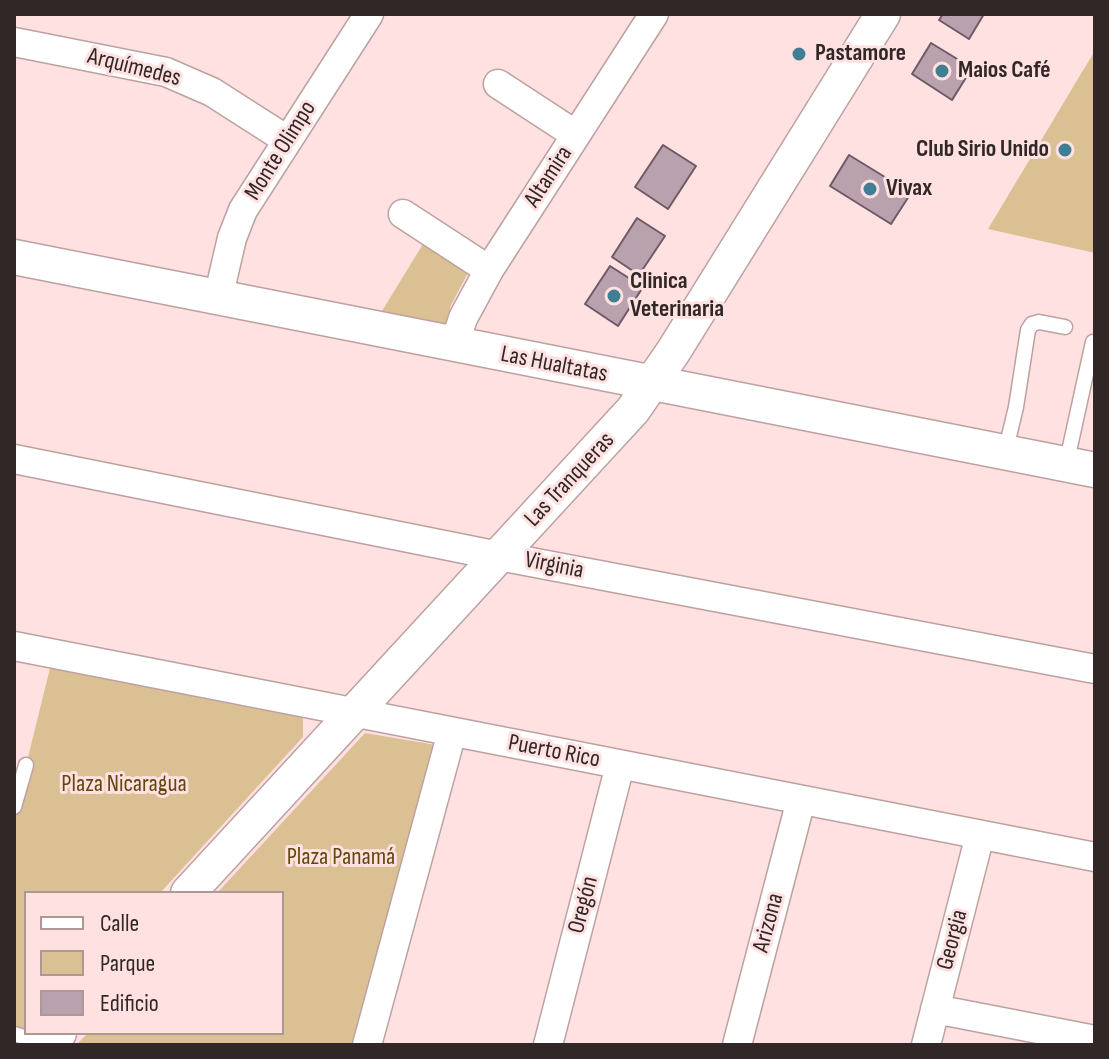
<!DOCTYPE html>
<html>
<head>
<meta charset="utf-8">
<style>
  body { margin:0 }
  #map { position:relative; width:1109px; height:1059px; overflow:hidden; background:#ffe1e1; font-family:"Sofia Sans Condensed",sans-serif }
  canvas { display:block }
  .frame { position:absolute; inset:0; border:16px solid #322727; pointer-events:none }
  .legend { position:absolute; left:24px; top:891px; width:260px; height:144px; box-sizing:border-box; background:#ffe1e1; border:2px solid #ad9797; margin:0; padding:10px 14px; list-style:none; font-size:24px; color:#322727 }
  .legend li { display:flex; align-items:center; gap:16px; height:40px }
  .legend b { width:40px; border:2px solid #ad9797 }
</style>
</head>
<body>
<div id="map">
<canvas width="1109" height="1059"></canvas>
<div class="frame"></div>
<ul class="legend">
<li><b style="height:10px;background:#fff"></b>Calle</li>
<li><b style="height:22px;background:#dbc093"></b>Parque</li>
<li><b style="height:22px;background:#b9a1ad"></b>Edificio</li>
</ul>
</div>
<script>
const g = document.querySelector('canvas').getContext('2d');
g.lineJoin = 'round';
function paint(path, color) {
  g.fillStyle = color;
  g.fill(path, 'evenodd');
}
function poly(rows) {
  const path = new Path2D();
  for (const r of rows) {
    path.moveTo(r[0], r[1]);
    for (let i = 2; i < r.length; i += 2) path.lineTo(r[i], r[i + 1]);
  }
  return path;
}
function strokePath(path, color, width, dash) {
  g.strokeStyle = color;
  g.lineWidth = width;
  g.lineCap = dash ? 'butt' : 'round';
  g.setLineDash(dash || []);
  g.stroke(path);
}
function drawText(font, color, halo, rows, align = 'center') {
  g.font = font + ' "Sofia Sans Condensed",sans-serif';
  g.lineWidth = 6;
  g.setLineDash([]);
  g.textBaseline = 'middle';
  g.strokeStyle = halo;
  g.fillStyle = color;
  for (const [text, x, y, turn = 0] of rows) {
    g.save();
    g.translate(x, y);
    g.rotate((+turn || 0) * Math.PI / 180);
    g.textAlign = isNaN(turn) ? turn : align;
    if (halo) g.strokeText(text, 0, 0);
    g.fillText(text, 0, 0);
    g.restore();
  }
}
paint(poly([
  [1095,51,1095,253,988,229,1082,72],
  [423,244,469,271,451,305,445,325,382,311],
  [50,668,303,718,303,737,160,893,26,893,26,1033,31,1033,20,1045,14,1045,14,814],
  [365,733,436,745,361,1045,76,1045,88,1033,282,1033,282,893,217,893]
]), '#dbc093');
const building = poly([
  [943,14,984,14,969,39,939,20,943,14],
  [931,43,972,68,952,100,912,74,931,43],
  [663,145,696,166,668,209,635,187,663,145],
  [849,155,911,193,891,224,830,186,849,155],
  [637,218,665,236,639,275,612,257,637,218],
  [610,266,643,287,618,326,585,304,610,266]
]);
paint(building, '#b9a1ad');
strokePath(building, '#6f5964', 2);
const service = poly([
  [1005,453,1016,407,1028,330,1032,324,1039,322,1065,327],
  [1066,465,1093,342],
  [14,807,26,765],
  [14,1034,48,1044]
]);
const minor = poly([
  [14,42,166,72,212,92,287,140],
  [498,84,576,135],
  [403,214,489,270],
  [218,298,232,238,243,210,369,14],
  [454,346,463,318,489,270,654,14],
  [14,459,499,556,1095,669],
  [14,646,1095,857],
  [935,1009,1095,1040],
  [367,1045,452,732],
  [548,1045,620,765],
  [737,1045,801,800],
  [926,1045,980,835]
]);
const tertiary = poly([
  [14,257,1095,470],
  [188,893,633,410,673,352,883,14],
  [48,1045,59,1033]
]);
strokePath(service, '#bda1a1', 17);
strokePath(minor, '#bda1a1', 31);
strokePath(tertiary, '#bda1a1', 37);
strokePath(service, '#fff', 14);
strokePath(minor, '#fff', 28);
strokePath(tertiary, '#fff', 34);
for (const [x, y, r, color] of [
  [799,54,8,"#407e94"],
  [942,71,8,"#407e94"],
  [1065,150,8,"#407e94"],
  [870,189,8,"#407e94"],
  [614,296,8,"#407e94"]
]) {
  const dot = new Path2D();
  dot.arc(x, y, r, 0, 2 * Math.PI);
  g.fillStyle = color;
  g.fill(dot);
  strokePath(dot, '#ffe1e1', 3);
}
drawText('bold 24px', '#322727', '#ffe1e1', [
  ["Pastamore",815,54],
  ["Maios Café",958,71],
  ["Club Sirio Unido",1049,150,"right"],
  ["Vivax",886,189],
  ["Clinica",630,282],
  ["Veterinaria",630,310]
], 'left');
drawText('24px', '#322727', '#ffe1e1', [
  ["Arquímedes",134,68,14],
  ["Monte Olimpo",281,151,-58],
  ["Altamira",549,177,-57],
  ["Las Hualtatas",554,365,11],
  ["Las Tranqueras",570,480,-47],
  ["Virginia",554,566,11],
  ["Puerto Rico",554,752,11],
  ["Oregón",584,905,-75],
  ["Arizona",769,923,-75],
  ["Georgia",953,940,-75]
]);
drawText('24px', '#64470c', '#ffe1e1', [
  ["Plaza Nicaragua",124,785],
  ["Plaza Panamá",341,858]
]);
</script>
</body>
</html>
